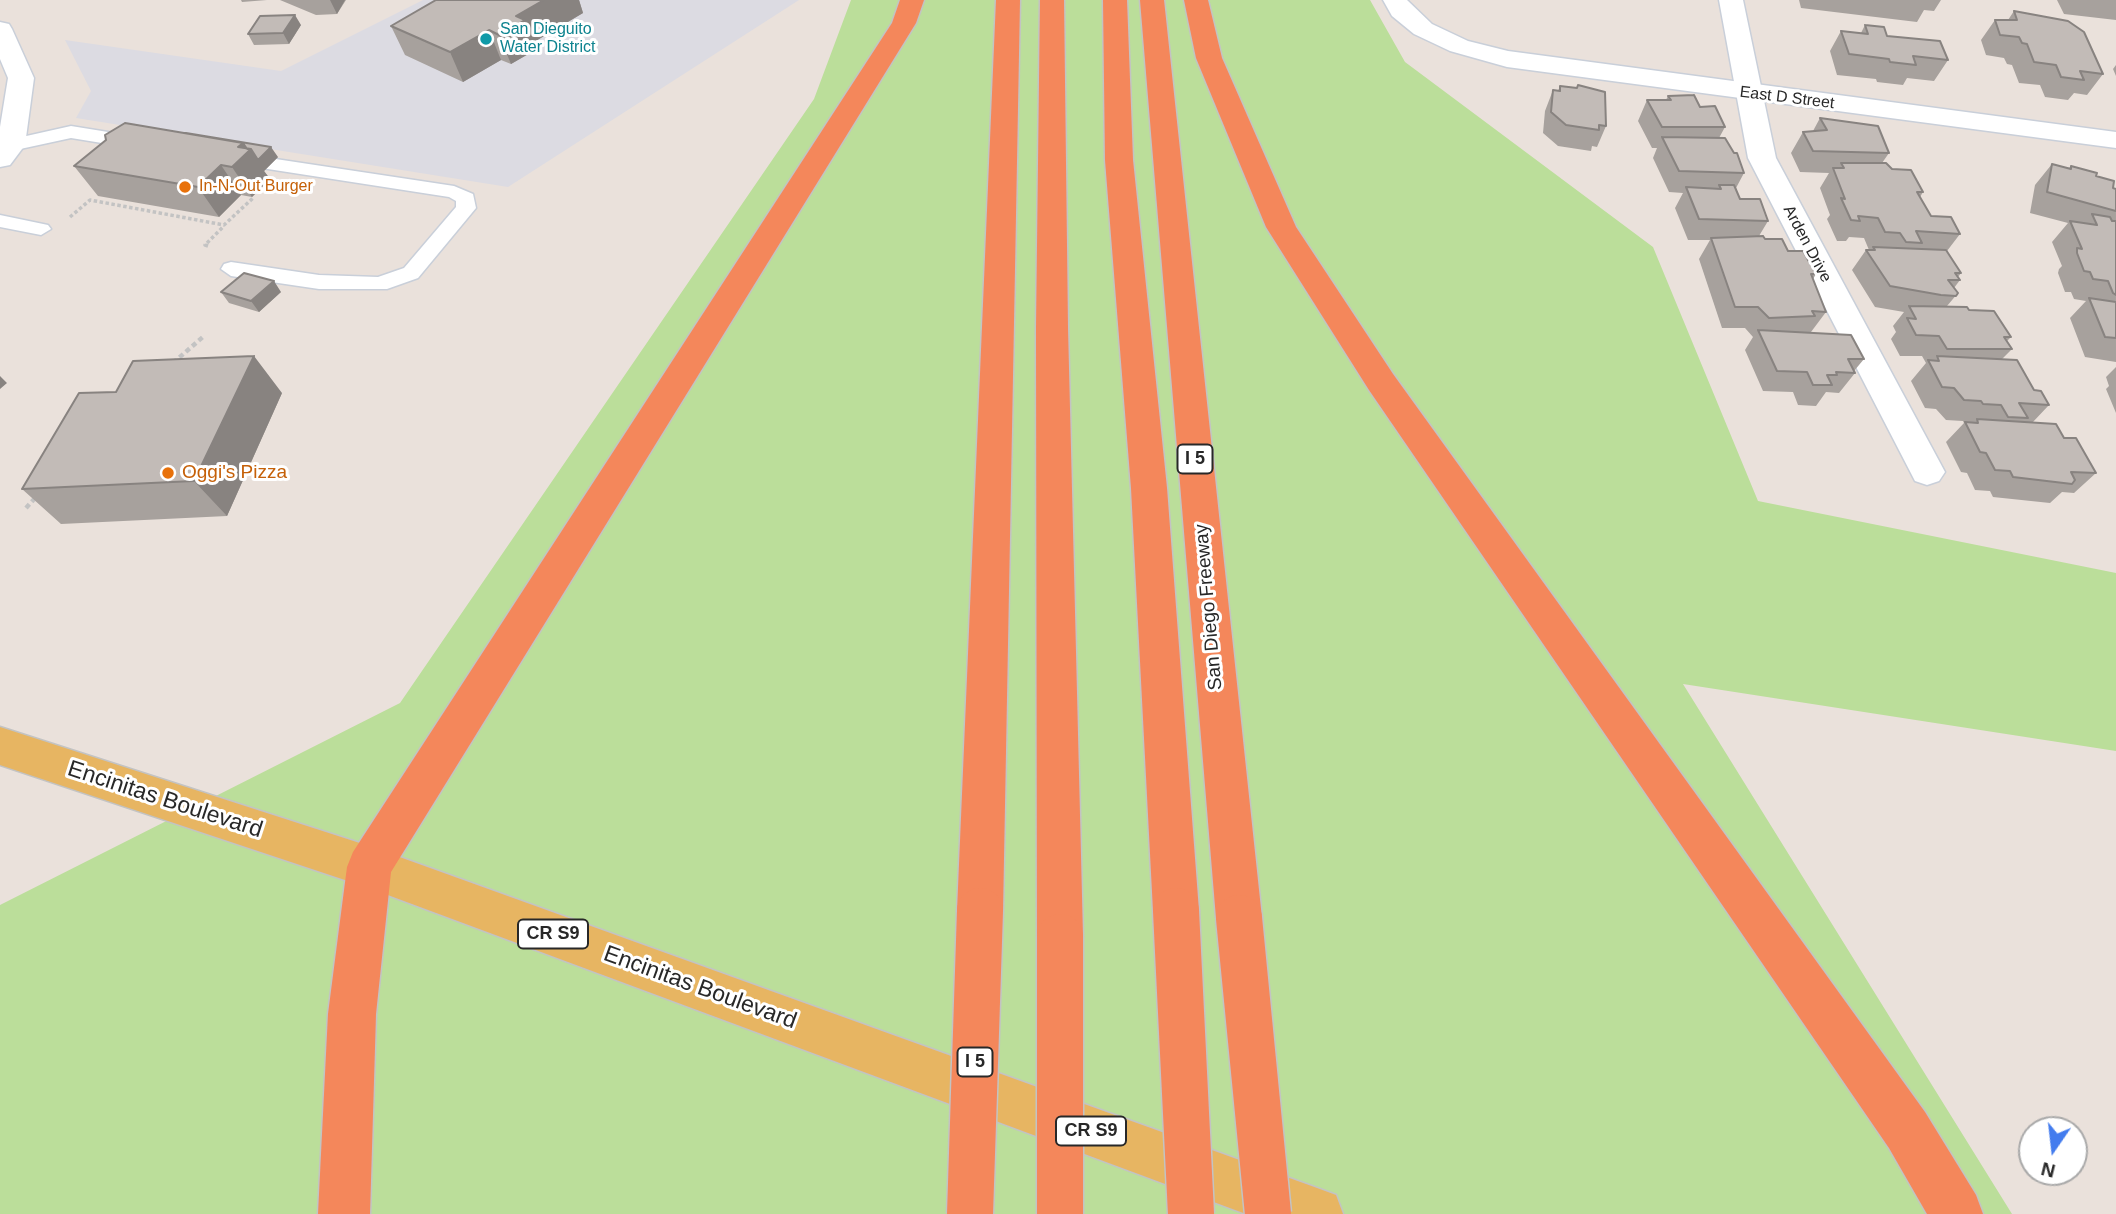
<!DOCTYPE html>
<html>
<head>
<meta charset="utf-8">
<style>
  body { margin:0 }
  #map { position:relative; width:2116px; height:1214px; overflow:hidden; background:#eae1db; font-family:Helvetica,sans-serif }
  canvas { display:block }
  .north { position:absolute; left:2018px; top:1116px; width:70px; height:70px; box-sizing:border-box; background:#fff; border:2px solid #a9a9a9; border-radius:50%; rotate:194deg; font-size:19px; font-weight:700; line-height:28px; text-align:center; color:#282828 }
  .north::after { content:''; display:block; margin:auto; width:24px; height:32px; background:#437cee; clip-path:polygon(50% 0,100% 100%,50% 72%,0 100%) }
</style>
</head>
<body>
<div id="map">
<canvas width="2116" height="1214"></canvas>
<div class="north">N</div>
</div>
<script>
const g = document.querySelector('canvas').getContext('2d');
g.lineJoin = 'round';
function paint(path, color) {
  g.fillStyle = color;
  g.fill(path, 'evenodd');
}
function poly(rows) {
  const path = new Path2D();
  for (const r of rows) {
    path.moveTo(r[0], r[1]);
    for (let i = 2; i < r.length; i += 2) path.lineTo(r[i], r[i + 1]);
  }
  return path;
}
function strokePath(path, color, width, dash) {
  g.strokeStyle = color;
  g.lineWidth = width;
  g.lineCap = dash ? 'butt' : 'round';
  g.setLineDash(dash || []);
  g.stroke(path);
}
function drawText(font, color, halo, rows, align = 'center') {
  g.font = font + ' Helvetica,sans-serif';
  g.lineWidth = 6;
  g.setLineDash([]);
  g.textBaseline = 'middle';
  g.strokeStyle = halo;
  g.fillStyle = color;
  for (const [text, x, y, turn = 0] of rows) {
    g.save();
    g.translate(x, y);
    g.rotate((+turn || 0) * Math.PI / 180);
    g.textAlign = isNaN(turn) ? turn : align;
    if (halo) g.strokeText(text, 0, 0);
    g.fillText(text, 0, 0);
    g.restore();
  }
}
paint(poly([
  [423,0,799,0,508,187,76,118,91,91,65,40,281,71]
]), '#dcdbe2');
paint(poly([
  [851,0,1370,0,1405,62,1653,247,1758,501,2116,573,2116,751,1683,684,2012,1214,0,1214,0,905,400,703,814,99]
]), '#bbde9a');
const service = poly([
  [71,126,139,137,148,143,139,149,71,138,11,151,2,145,4,141,71,126],
  [236,153,454,186,473,194,476,208,418,278,387,289,319,289,231,276,221,269,224,264,231,262,319,275,378,277,404,268,456,207,456,201,449,197,229,163,226,159,229,155,236,153],
  [0,215,48,225,51,229,41,235,0,227,0,215]
]);
const minor = poly([
  [1719,0,1743,0,1776,158,1945,472,1939,481,1927,485,1915,481,1748,158,1719,0]
]);
const tertiary = poly([
  [1383,0,1407,0,1432,24,1468,41,1508,51,2116,132,2116,148,1507,67,1450,51,1414,34,1392,16,1383,0],
  [0,22,9,24,12,29,34,78,25,145,10,165,0,167,0,127,8,78,0,59,0,22]
]);
const primary = poly([
  [0,727,369,846,1317,1188,1336,1195,1343,1214,1246,1214,369,888,0,765,0,727]
]);
const motorway = poly([
  [900,0,924,0,916,23,391,872,376,1014,370,1214,318,1214,328,1014,347,867,353,852,892,23,900,0],
  [996,0,1020,0,1003,911,996,927,980,933,964,927,957,911,996,0],
  [1040,0,1064,0,1068,328,1083,937,1076,953,1060,960,1044,953,1037,937,1036,328,1040,0],
  [1103,0,1127,0,1133,160,1167,488,1199,911,1192,927,1176,933,1160,927,1153,911,1131,488,1105,160,1103,0],
  [1140,0,1164,0,1262,918,1255,934,1239,940,1223,934,1216,918,1140,0],
  [1184,0,1208,0,1222,58,1296,227,1393,374,1925,1112,1976,1195,1983,1214,1927,1214,1889,1148,1369,390,1266,227,1196,58,1184,0]
]);
strokePath(service, '#c9cfd9', 3);
strokePath(minor, '#c9cfd9', 3);
strokePath(tertiary, '#c9cfd9', 3);
strokePath(primary, '#c3c3c3', 3);
strokePath(motorway, '#c3c3c3', 3);
strokePath(poly([
  [70,217,90,200,224,225,253,198],
  [208,246,205,245,224,226]
]), '#c3c3c3', 3.5, [3.5, 2.5]);
strokePath(poly([
  [173,363,204,336],
  [26,508,37,496]
]), '#c3c3c3', 4.5, [5, 3.5]);
paint(service, '#fff');
paint(minor, '#fff');
paint(tertiary, '#fff');
paint(primary, '#e7b562');
paint(motorway, '#f4875b');
const motorwayBridge = poly([
  [1176,911,1191,1214],
  [1239,918,1268,1214],
  [1060,937,1060,1214],
  [970,1214,980,911]
]);
strokePath(motorwayBridge, '#c3c3c3', 49, []);
strokePath(motorwayBridge, '#f4875b', 46);
paint(poly([
  [241,0,267,0,242,2],
  [280,0,346,0,337,14,316,15],
  [436,0,579,0,583,13,534,42,537,49,511,64,501,60,463,82,405,55,391,26],
  [1799,0,1941,0,1934,11,1924,10,1917,22,1801,8],
  [2057,0,2116,0,2116,20,2064,14],
  [2014,11,2103,74,2087,95,2074,93,2068,100,2045,97,2040,85,2019,83,2012,65,2007,64,2004,58,1986,55,1981,40,1995,20,2008,20],
  [301,25,289,44,254,45,248,34],
  [1865,25,1887,36,1948,60,1934,81,1907,78,1903,85,1877,82,1876,79,1837,75,1830,51,1841,31,1861,33],
  [2116,65,2116,76,2113,69],
  [1578,85,1606,126,1597,147,1592,146,1591,151,1558,146,1543,133,1545,111,1553,90,1558,91,1560,86,1577,88],
  [1668,96,1700,107,1725,127,1719,138,1744,173,1736,188,1740,199,1768,221,1759,236,1788,251,1816,274,1813,279,1826,312,1811,332,1804,332,1864,359,1854,371,1855,373,1839,393,1826,392,1816,406,1798,405,1793,392,1763,391,1745,350,1753,337,1745,328,1722,328,1699,259,1710,240,1688,240,1675,208,1683,193,1669,192,1653,158,1657,148,1652,148,1638,121,1647,100,1666,100],
  [1820,118,1889,153,1882,163,1892,169,1923,192,1920,197,1931,216,1960,234,1947,251,1961,273,1958,277,1960,280,1954,288,1958,293,1947,306,1969,310,2011,337,2007,341,2012,349,2002,359,2049,405,2032,423,2064,438,2096,473,2074,493,2062,492,2050,503,1993,497,1990,491,1975,490,1967,473,1961,472,1946,442,1964,423,1963,421,1946,420,1936,409,1925,408,1911,381,1926,363,1922,356,1900,356,1891,339,1896,332,1893,326,1904,312,1875,307,1852,270,1866,250,1869,250,1864,238,1849,237,1846,241,1837,241,1827,219,1830,215,1820,188,1829,173,1800,172,1791,153,1803,132,1813,131],
  [278,157,264,171,270,179,252,197,241,195,219,217,98,196,74,166],
  [2052,164,2069,168,2071,166,2096,176,2113,188,2116,189,2116,362,2085,357,2070,318,2086,301,2074,299,2071,292,2065,292,2058,273,2059,269,2062,266,2052,242,2068,223,2030,213,2035,185],
  [221,292,281,292,259,312,229,303],
  [2116,367,2116,413,2106,389,2109,386,2106,377],
  [282,393,227,516,61,524,22,489]
]), '#a7a19d');
paint(poly([
  [330,0,345,0,337,14],
  [544,0,579,0,583,13,534,42,537,49,511,64,499,35,516,16],
  [295,15,301,25,289,44,283,33],
  [489,30,501,60,463,82,450,52],
  [243,143,251,149,271,147,278,157,264,171,270,179,252,197,232,167,238,147],
  [221,165,241,195,219,217,198,187],
  [274,281,281,292,259,312,251,301],
  [254,356,282,393,227,516,194,481],
  [0,376,7,383,0,389]
]), '#888380');
const building = poly([
  [436,0,544,0,516,16,525,20,499,35,489,30,450,52,391,26,436,0],
  [2014,11,2068,21,2084,32,2103,74,2080,71,2084,80,2061,77,2056,65,2034,62,2027,44,2022,43,2019,37,2000,35,1995,20,2017,20,2014,11],
  [295,15,283,33,248,34,260,16,295,15],
  [1865,25,1884,27,1887,36,1940,41,1948,60,1913,56,1916,65,1890,62,1889,59,1849,54,1841,31,1868,34,1865,25],
  [1578,85,1605,92,1606,126,1599,125,1599,130,1566,125,1551,112,1553,90,1560,91,1560,86,1577,88,1578,85],
  [1694,95,1700,107,1715,106,1725,127,1662,127,1647,100,1671,100,1668,96,1694,95],
  [1820,118,1878,126,1889,153,1813,151,1803,132,1827,130,1820,118],
  [125,123,243,143,238,147,251,149,232,167,221,165,198,187,74,166,106,140,105,135,125,123],
  [185,133,186,133,271,147,258,160,251,149,247,149,243,143,185,133],
  [1662,137,1725,138,1734,153,1737,153,1744,173,1679,171,1662,137],
  [1841,163,1886,163,1892,169,1911,170,1923,192,1917,192,1931,216,1951,217,1960,234,1916,231,1922,243,1906,242,1900,233,1885,232,1878,218,1858,216,1860,221,1851,220,1841,198,1845,199,1833,168,1844,168,1841,163],
  [2052,164,2071,169,2071,166,2097,173,2096,176,2114,181,2113,188,2116,189,2116,211,2047,192,2052,164],
  [1719,185,1734,185,1740,199,1760,199,1768,221,1699,219,1686,187,1721,189,1719,185],
  [2092,214,2110,217,2112,221,2116,221,2116,295,2113,293,2108,281,2093,279,2090,272,2084,271,2077,253,2077,248,2082,249,2070,221,2097,225,2092,214],
  [1763,236,1765,239,1782,239,1788,251,1803,251,1816,274,1811,274,1826,312,1812,311,1815,316,1769,318,1758,307,1735,307,1711,238,1763,236],
  [1873,247,1946,250,1961,273,1955,273,1960,280,1948,280,1958,293,1956,296,1941,295,1890,286,1866,250,1875,250,1873,247],
  [244,273,274,281,251,301,221,292,244,273],
  [2089,298,2116,302,2116,338,2105,337,2089,298],
  [1909,306,1967,307,1969,310,1994,311,2011,337,2004,337,2012,349,1947,349,1939,336,1916,335,1907,318,1916,319,1909,306],
  [1758,330,1851,335,1864,359,1848,359,1855,373,1836,372,1837,375,1827,375,1832,385,1813,385,1807,372,1777,371,1758,330],
  [254,356,194,481,22,489,79,393,116,392,133,361,254,356],
  [1937,356,2017,360,2034,390,2041,391,2049,405,2019,403,2028,418,2008,417,2001,405,1983,404,1981,401,1964,400,1954,388,1942,387,1928,360,1939,361,1937,356],
  [1977,419,2056,424,2064,438,2076,438,2096,473,2071,472,2075,480,2072,484,2013,477,2010,471,1995,470,1986,453,1980,452,1965,422,1978,423,1977,419]
]);
paint(building, '#c2bbb7');
strokePath(building, '#888380', 2);
for (const [x, y, r, color] of [
  [486,39,7,"#0f9aa8"],
  [185,187,7,"#e8710a"],
  [168,473,7,"#e8710a"]
]) {
  const dot = new Path2D();
  dot.arc(x, y, r, 0, 2 * Math.PI);
  g.fillStyle = color;
  g.fill(dot);
  strokePath(dot, '#fff', 2.5);
}
drawText('16px', '#0d838f', '#fff', [
  ["San Dieguito",500,30],
  ["Water District",500,48]
], 'left');
drawText('16px', '#282828', '#fff', [
  ["East D Street",1787,98,7],
  ["Arden Drive",1807,244,62]
]);
drawText('16px', '#c56008', '#fff', [
  ["In-N-Out Burger",199,187]
], 'left');
for (const [x, y, w] of [
  [1195,459,35],
  [553,934,70],
  [975,1062,35],
  [1091,1131,70]
]) {
  const box = new Path2D();
  box.roundRect(x - w / 2, y - 14.5, w, 29, 5);
  g.fillStyle = '#fff';
  g.fill(box);
  strokePath(box, '#282828', 2);
}
drawText('bold 18px', '#282828', null, [
  ["I 5",1195,459],
  ["CR S9",553,934],
  ["I 5",975,1062],
  ["CR S9",1091,1131]
]);
drawText('19px', '#c56008', '#fff', [
  ["Oggi's Pizza",182,473]
], 'left');
drawText('19px', '#282828', '#fff', [
  ["San Diego Freeway",1209,607,-95]
]);
drawText('23px', '#282828', '#fff', [
  ["Encinitas Boulevard",165,800,18],
  ["Encinitas Boulevard",700,988,20]
]);
</script>
</body>
</html>
